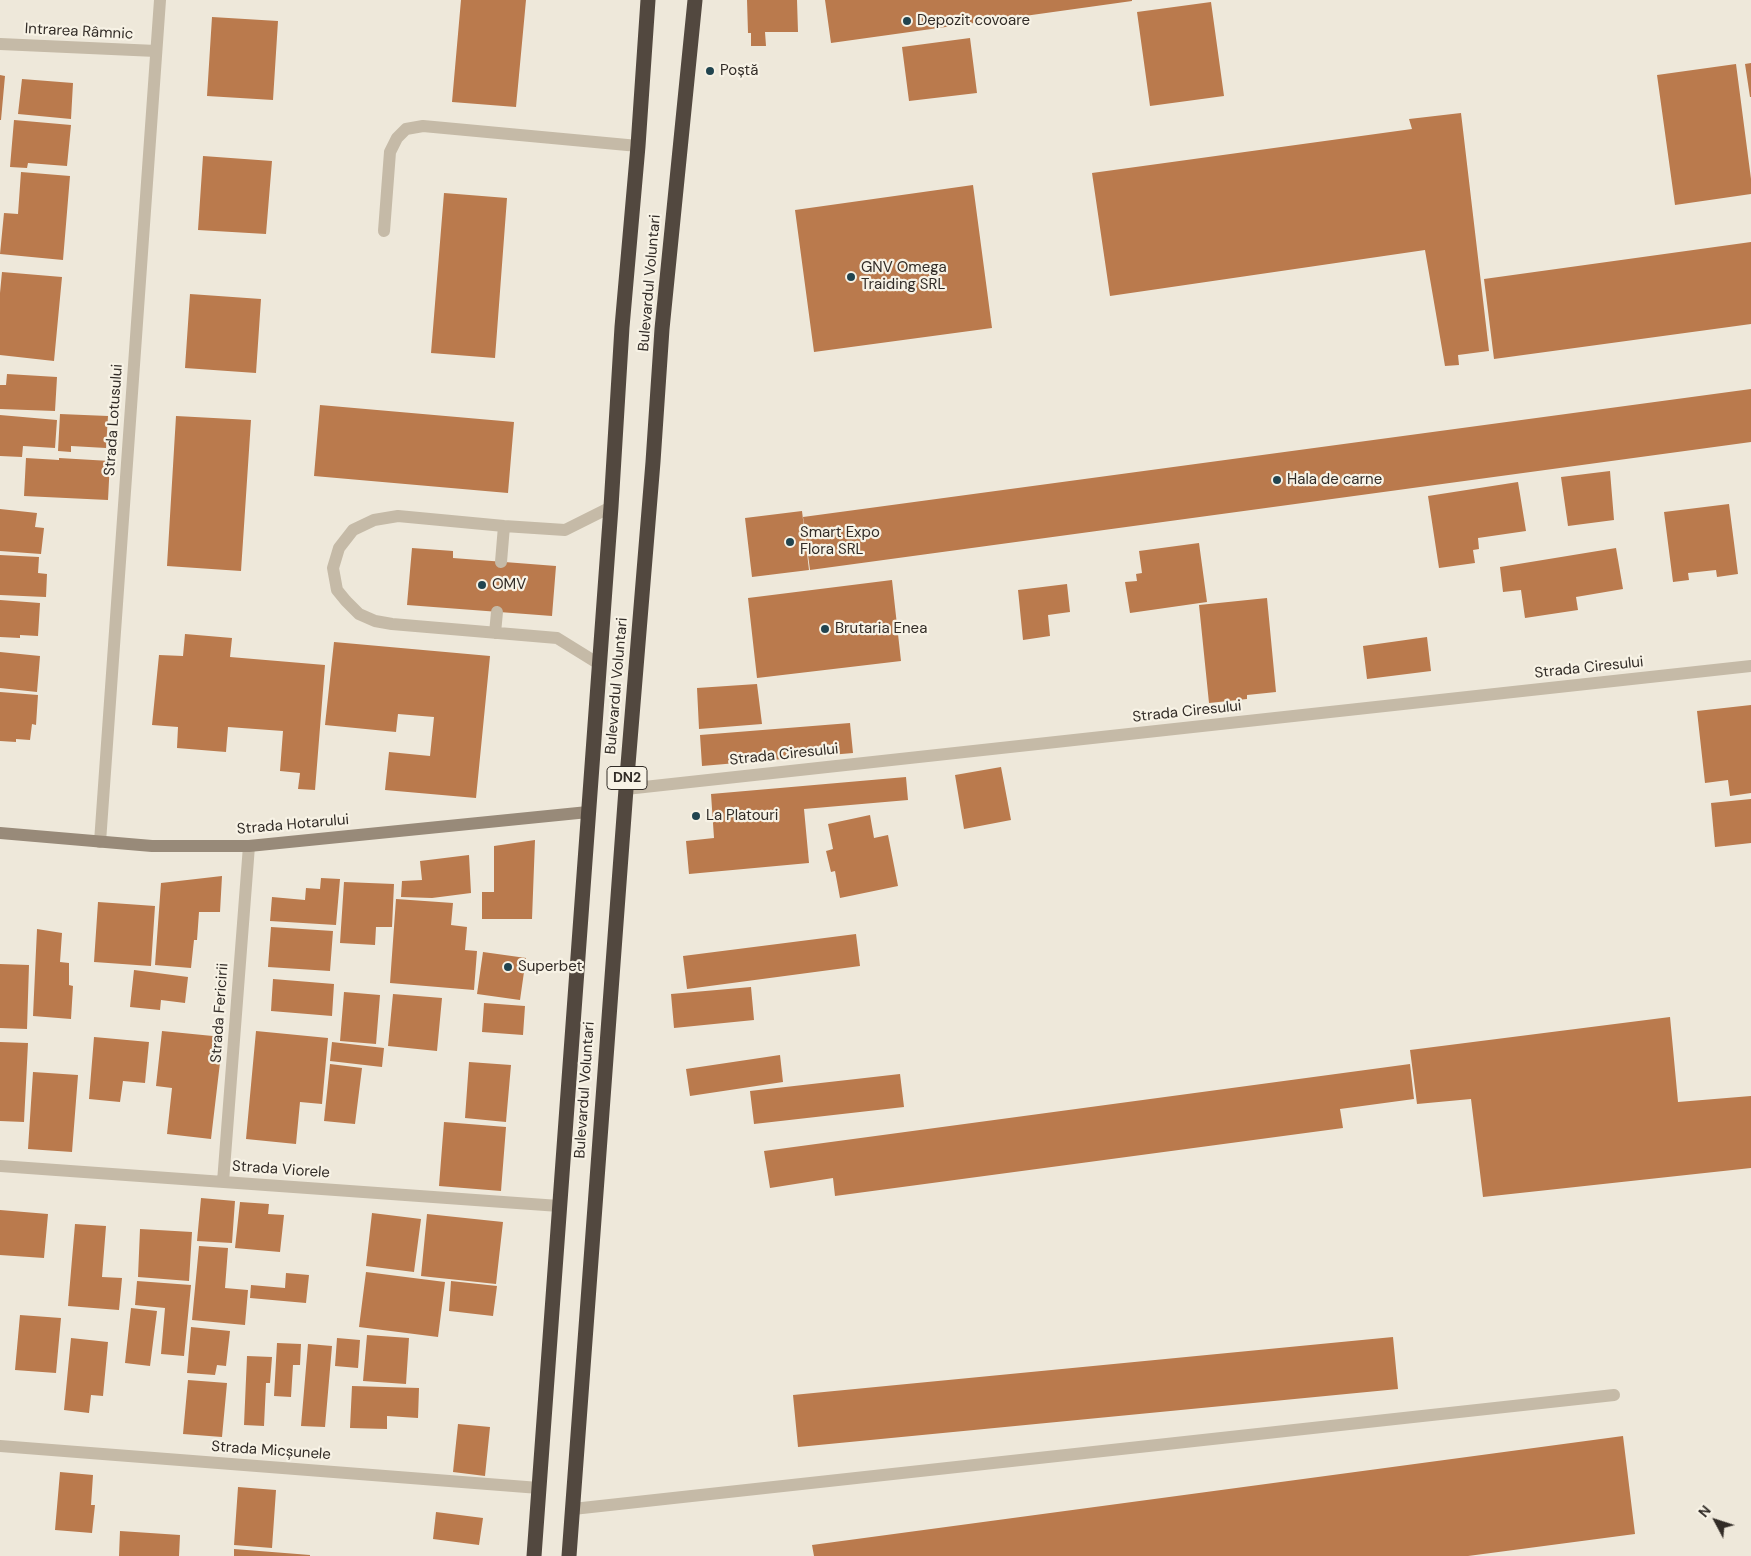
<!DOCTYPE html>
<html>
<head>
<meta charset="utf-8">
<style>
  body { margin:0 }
  #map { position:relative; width:1751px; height:1556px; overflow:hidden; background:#eee8da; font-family:"DM Sans",sans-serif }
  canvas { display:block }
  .north { position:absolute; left:1691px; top:1496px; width:50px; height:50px; -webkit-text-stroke:4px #f7f2e5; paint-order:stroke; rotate:310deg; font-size:14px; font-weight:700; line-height:20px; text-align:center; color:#322c27 }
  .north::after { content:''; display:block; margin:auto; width:18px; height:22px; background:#322c27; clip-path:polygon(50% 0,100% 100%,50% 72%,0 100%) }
</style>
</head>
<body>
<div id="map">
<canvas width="1751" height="1556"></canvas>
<div class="north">N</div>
</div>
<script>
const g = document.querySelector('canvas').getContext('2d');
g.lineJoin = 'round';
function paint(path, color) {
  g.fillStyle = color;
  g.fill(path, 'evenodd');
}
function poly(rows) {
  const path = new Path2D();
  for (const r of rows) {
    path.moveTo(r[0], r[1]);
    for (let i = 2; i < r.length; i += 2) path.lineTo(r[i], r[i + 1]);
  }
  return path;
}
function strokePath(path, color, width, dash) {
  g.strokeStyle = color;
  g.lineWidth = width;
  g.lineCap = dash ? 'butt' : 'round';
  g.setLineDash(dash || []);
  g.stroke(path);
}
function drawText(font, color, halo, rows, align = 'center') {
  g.font = font + ' "DM Sans",sans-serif';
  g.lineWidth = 4.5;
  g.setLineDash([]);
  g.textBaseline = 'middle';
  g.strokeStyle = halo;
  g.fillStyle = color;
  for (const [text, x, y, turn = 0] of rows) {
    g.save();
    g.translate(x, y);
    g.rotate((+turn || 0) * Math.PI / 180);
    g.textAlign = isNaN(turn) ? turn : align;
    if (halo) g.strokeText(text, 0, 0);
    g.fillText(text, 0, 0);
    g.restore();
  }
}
paint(poly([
  [461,0,526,0,516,107,452,102],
  [747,0,797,0,798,32,765,32,766,46,751,46,751,33,748,33],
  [825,0,1132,0,1132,1,831,43],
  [1211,2,1224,96,1150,106,1137,12],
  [212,17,278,21,273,100,207,96],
  [970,38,977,93,909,101,902,47],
  [1751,63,1751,97,1750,97,1745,64],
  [1736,64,1751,179,1751,194,1675,205,1657,75],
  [0,75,5,76,1,120,0,120],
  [22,79,73,83,71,119,18,114],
  [1461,113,1489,351,1458,355,1459,365,1445,366,1425,250,1110,296,1092,173,1412,129,1409,119],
  [14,120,71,125,67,166,28,163,27,168,10,167],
  [203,156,272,161,266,234,198,230],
  [21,172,70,176,63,260,0,254,4,213,18,214],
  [973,185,992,328,814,352,795,210],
  [444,193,507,198,495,358,431,353],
  [1751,242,1751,324,1494,359,1484,279],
  [2,272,62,277,54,361,0,355,0,293],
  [190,294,261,299,256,373,185,368],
  [7,374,57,377,55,411,0,409,0,385,6,385],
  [1751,389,1751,442,810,570,803,517],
  [320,405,514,422,508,493,314,476],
  [60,414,108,416,106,448,71,446,71,452,58,451],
  [0,415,57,420,55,448,23,446,22,457,0,456],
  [176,416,251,420,241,571,167,566],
  [26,458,59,460,59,458,110,461,108,500,24,496],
  [1610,471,1614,520,1568,526,1561,477],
  [1518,482,1526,531,1478,538,1479,549,1473,550,1475,563,1439,568,1428,496],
  [1729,504,1738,574,1717,577,1716,570,1688,573,1689,580,1673,582,1664,512],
  [0,509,37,513,35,527,44,528,41,554,0,551],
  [802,511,809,570,752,577,745,518],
  [1199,543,1207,602,1130,613,1125,582,1137,581,1136,574,1142,573,1139,551],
  [412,548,453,551,453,558,556,566,552,616,407,605],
  [1616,548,1623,589,1576,597,1578,610,1525,618,1521,590,1503,592,1500,567],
  [0,555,39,557,38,573,47,574,46,597,0,595],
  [892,580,901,661,757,678,748,598],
  [1067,584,1070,612,1048,615,1050,636,1023,640,1018,590],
  [1267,598,1276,692,1247,695,1247,699,1209,703,1199,605],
  [0,600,40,603,38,636,20,635,20,638,0,637],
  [185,634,232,638,230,657,325,665,315,790,298,789,300,773,280,771,283,731,228,727,226,752,177,748,178,727,152,725,159,655,183,656],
  [1427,637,1431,671,1367,679,1363,646],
  [334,642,490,656,476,798,385,790,389,752,430,756,434,717,398,714,396,732,325,725],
  [0,652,40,656,37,692,0,688],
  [757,684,762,724,699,729,697,688],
  [0,692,38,695,36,725,32,724,30,740,16,739,16,742,0,741],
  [1751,705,1751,793,1730,796,1728,780,1705,783,1697,711],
  [850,723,853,753,702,766,700,735],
  [1001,767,1011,820,964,829,955,775],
  [906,777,908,800,804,809,809,863,689,874,686,841,714,838,711,794],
  [1751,799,1751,843,1715,847,1711,803],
  [870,815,874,838,888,835,898,886,840,898,835,871,831,872,826,851,833,849,828,824],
  [535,840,532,919,482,919,482,892,494,892,494,846],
  [469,855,471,893,432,898,401,897,402,881,422,880,420,861],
  [222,876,220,912,199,912,197,940,194,940,191,968,155,965,161,883],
  [321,878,340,879,336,925,270,921,272,897,305,900,306,888,320,889],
  [344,882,394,884,392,927,376,927,375,945,340,943],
  [396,899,453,903,451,925,467,927,465,950,477,951,474,990,390,983],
  [98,902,155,906,151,966,94,962],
  [271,927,333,931,330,971,268,967],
  [37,929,62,933,60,962,69,963,69,985,73,986,71,1019,33,1016],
  [856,934,860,966,687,989,683,956],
  [483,952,526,958,520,1000,477,994],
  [0,964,29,965,27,1029,0,1028],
  [134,970,188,977,185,1003,161,1000,160,1010,130,1007],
  [273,979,334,984,332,1016,271,1011],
  [751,987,754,1020,674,1028,671,994],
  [344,992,380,995,376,1044,340,1041],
  [393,994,442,998,437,1051,388,1046],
  [484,1003,525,1006,523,1035,482,1032],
  [1670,1017,1678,1102,1751,1096,1751,1168,1483,1197,1471,1099,1417,1104,1410,1050],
  [162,1031,223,1037,211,1139,167,1134,172,1088,156,1086],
  [256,1031,328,1038,322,1104,300,1102,296,1144,246,1139],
  [94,1037,149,1042,145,1083,123,1081,120,1102,89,1099],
  [0,1042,28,1043,24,1122,0,1121],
  [332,1042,384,1048,382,1067,330,1061],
  [780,1055,783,1082,690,1096,686,1069],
  [469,1062,511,1065,506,1122,465,1118],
  [330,1064,362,1068,355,1124,324,1121],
  [1410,1064,1414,1099,1340,1109,1343,1128,835,1196,833,1178,770,1188,764,1151],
  [33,1072,78,1075,72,1152,28,1149],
  [900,1074,904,1107,754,1124,750,1091],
  [444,1122,506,1127,501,1191,439,1186],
  [201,1198,235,1201,232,1243,197,1241],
  [240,1202,269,1204,268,1214,284,1215,280,1252,235,1248],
  [0,1210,48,1214,44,1258,0,1255],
  [372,1213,421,1219,414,1272,366,1266],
  [427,1214,503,1222,496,1284,421,1276],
  [75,1224,106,1226,102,1277,122,1278,119,1310,68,1306],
  [140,1229,192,1232,189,1281,138,1277],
  [199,1246,228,1248,225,1288,248,1290,245,1325,192,1320],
  [366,1272,445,1282,438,1337,359,1327],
  [286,1273,309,1275,306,1303,250,1298,251,1285,285,1288],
  [137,1281,191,1285,184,1356,161,1354,165,1308,135,1305],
  [451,1281,497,1286,493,1316,449,1311],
  [131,1308,157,1311,150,1366,125,1363],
  [20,1315,61,1318,56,1373,15,1370],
  [191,1327,230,1331,226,1366,217,1365,215,1375,187,1373],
  [367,1335,409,1338,406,1384,363,1381],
  [1393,1337,1398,1389,798,1447,793,1395],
  [71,1338,108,1342,103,1396,91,1395,89,1413,64,1410],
  [337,1338,360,1340,358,1368,335,1366],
  [277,1343,301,1344,300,1365,293,1365,291,1397,274,1396],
  [308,1344,332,1346,325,1427,301,1426],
  [247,1356,272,1357,270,1383,266,1383,264,1426,244,1425],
  [188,1380,227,1383,222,1437,183,1434],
  [352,1386,419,1388,418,1418,387,1416,387,1429,350,1428],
  [458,1424,490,1427,485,1476,453,1472],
  [1623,1436,1635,1534,1468,1556,814,1556,812,1545],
  [60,1472,93,1475,91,1505,95,1505,92,1533,55,1530],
  [238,1487,276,1490,272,1548,234,1545],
  [436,1512,483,1518,479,1545,433,1539],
  [120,1531,180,1535,179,1556,119,1556],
  [234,1549,310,1555,310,1556,234,1556]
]), '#ba7a4d');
strokePath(poly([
  [384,231,390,152,397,138,406,129,423,126,638,146],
  [501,562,504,526],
  [495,633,497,612],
  [599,664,557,638,392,624,375,621,359,614,346,601,337,590,333,568,339,548,353,530,374,520,398,516,504,526,565,530,611,507],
  [573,1509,1614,1395]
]), '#c5baa7', 12);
strokePath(poly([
  [0,44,156,51],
  [626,789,1751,666],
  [100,842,160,0],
  [0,1166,559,1206],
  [223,1182,249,846],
  [0,1446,539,1488]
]), '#c5baa7', 12);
strokePath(poly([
  [0,833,152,846,249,846,588,812]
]), '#988a79', 12);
strokePath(poly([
  [534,1556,611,507,622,327,638,146,648,0],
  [569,1556,626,789,653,462,662,329,695,0]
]), '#52483f', 15);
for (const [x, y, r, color] of [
  [907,21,5,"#21444f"],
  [710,71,5,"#21444f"],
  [851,277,5,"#21444f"],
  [1277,480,5,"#21444f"],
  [790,542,5,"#21444f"],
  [482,585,5,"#21444f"],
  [825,629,5,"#21444f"],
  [696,816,5,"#21444f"],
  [508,967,5,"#21444f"]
]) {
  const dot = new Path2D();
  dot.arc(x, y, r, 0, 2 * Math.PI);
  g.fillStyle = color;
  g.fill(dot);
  strokePath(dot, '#f7f2e5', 2);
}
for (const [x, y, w] of [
  [627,778,40]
]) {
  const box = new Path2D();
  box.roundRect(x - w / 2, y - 11.5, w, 23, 4);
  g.fillStyle = '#f7f2e5';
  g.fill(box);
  strokePath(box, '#322c27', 1);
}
drawText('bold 14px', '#322c27', null, [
  ["DN2",627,778]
]);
drawText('15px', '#322c27', '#f7f2e5', [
  ["Depozit covoare",917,21],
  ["Poștă",720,71],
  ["GNV Omega",861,268],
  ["Traiding SRL",861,285],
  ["Hala de carne",1287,480],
  ["Smart Expo",800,533],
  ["Flora SRL",800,550],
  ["OMV",492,585],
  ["Brutaria Enea",835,629],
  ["La Platouri",706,816],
  ["Superbet",518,967]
], 'left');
drawText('15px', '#322c27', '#f7f2e5', [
  ["Intrarea Râmnic",79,32,3],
  ["Bulevardul Voluntari",650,283,-85],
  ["Strada Lotusului",114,420,-86],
  ["Strada Ciresului",1589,668,-6],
  ["Bulevardul Voluntari",617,686,-85],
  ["Strada Ciresului",1187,712,-6],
  ["Strada Ciresului",784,755,-6],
  ["Strada Hotarului",293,825,-5],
  ["Strada Fericirii",220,1013,-86],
  ["Bulevardul Voluntari",585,1090,-86],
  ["Strada Viorele",281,1170,4],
  ["Strada Micșunele",271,1451,4]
]);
</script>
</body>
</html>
